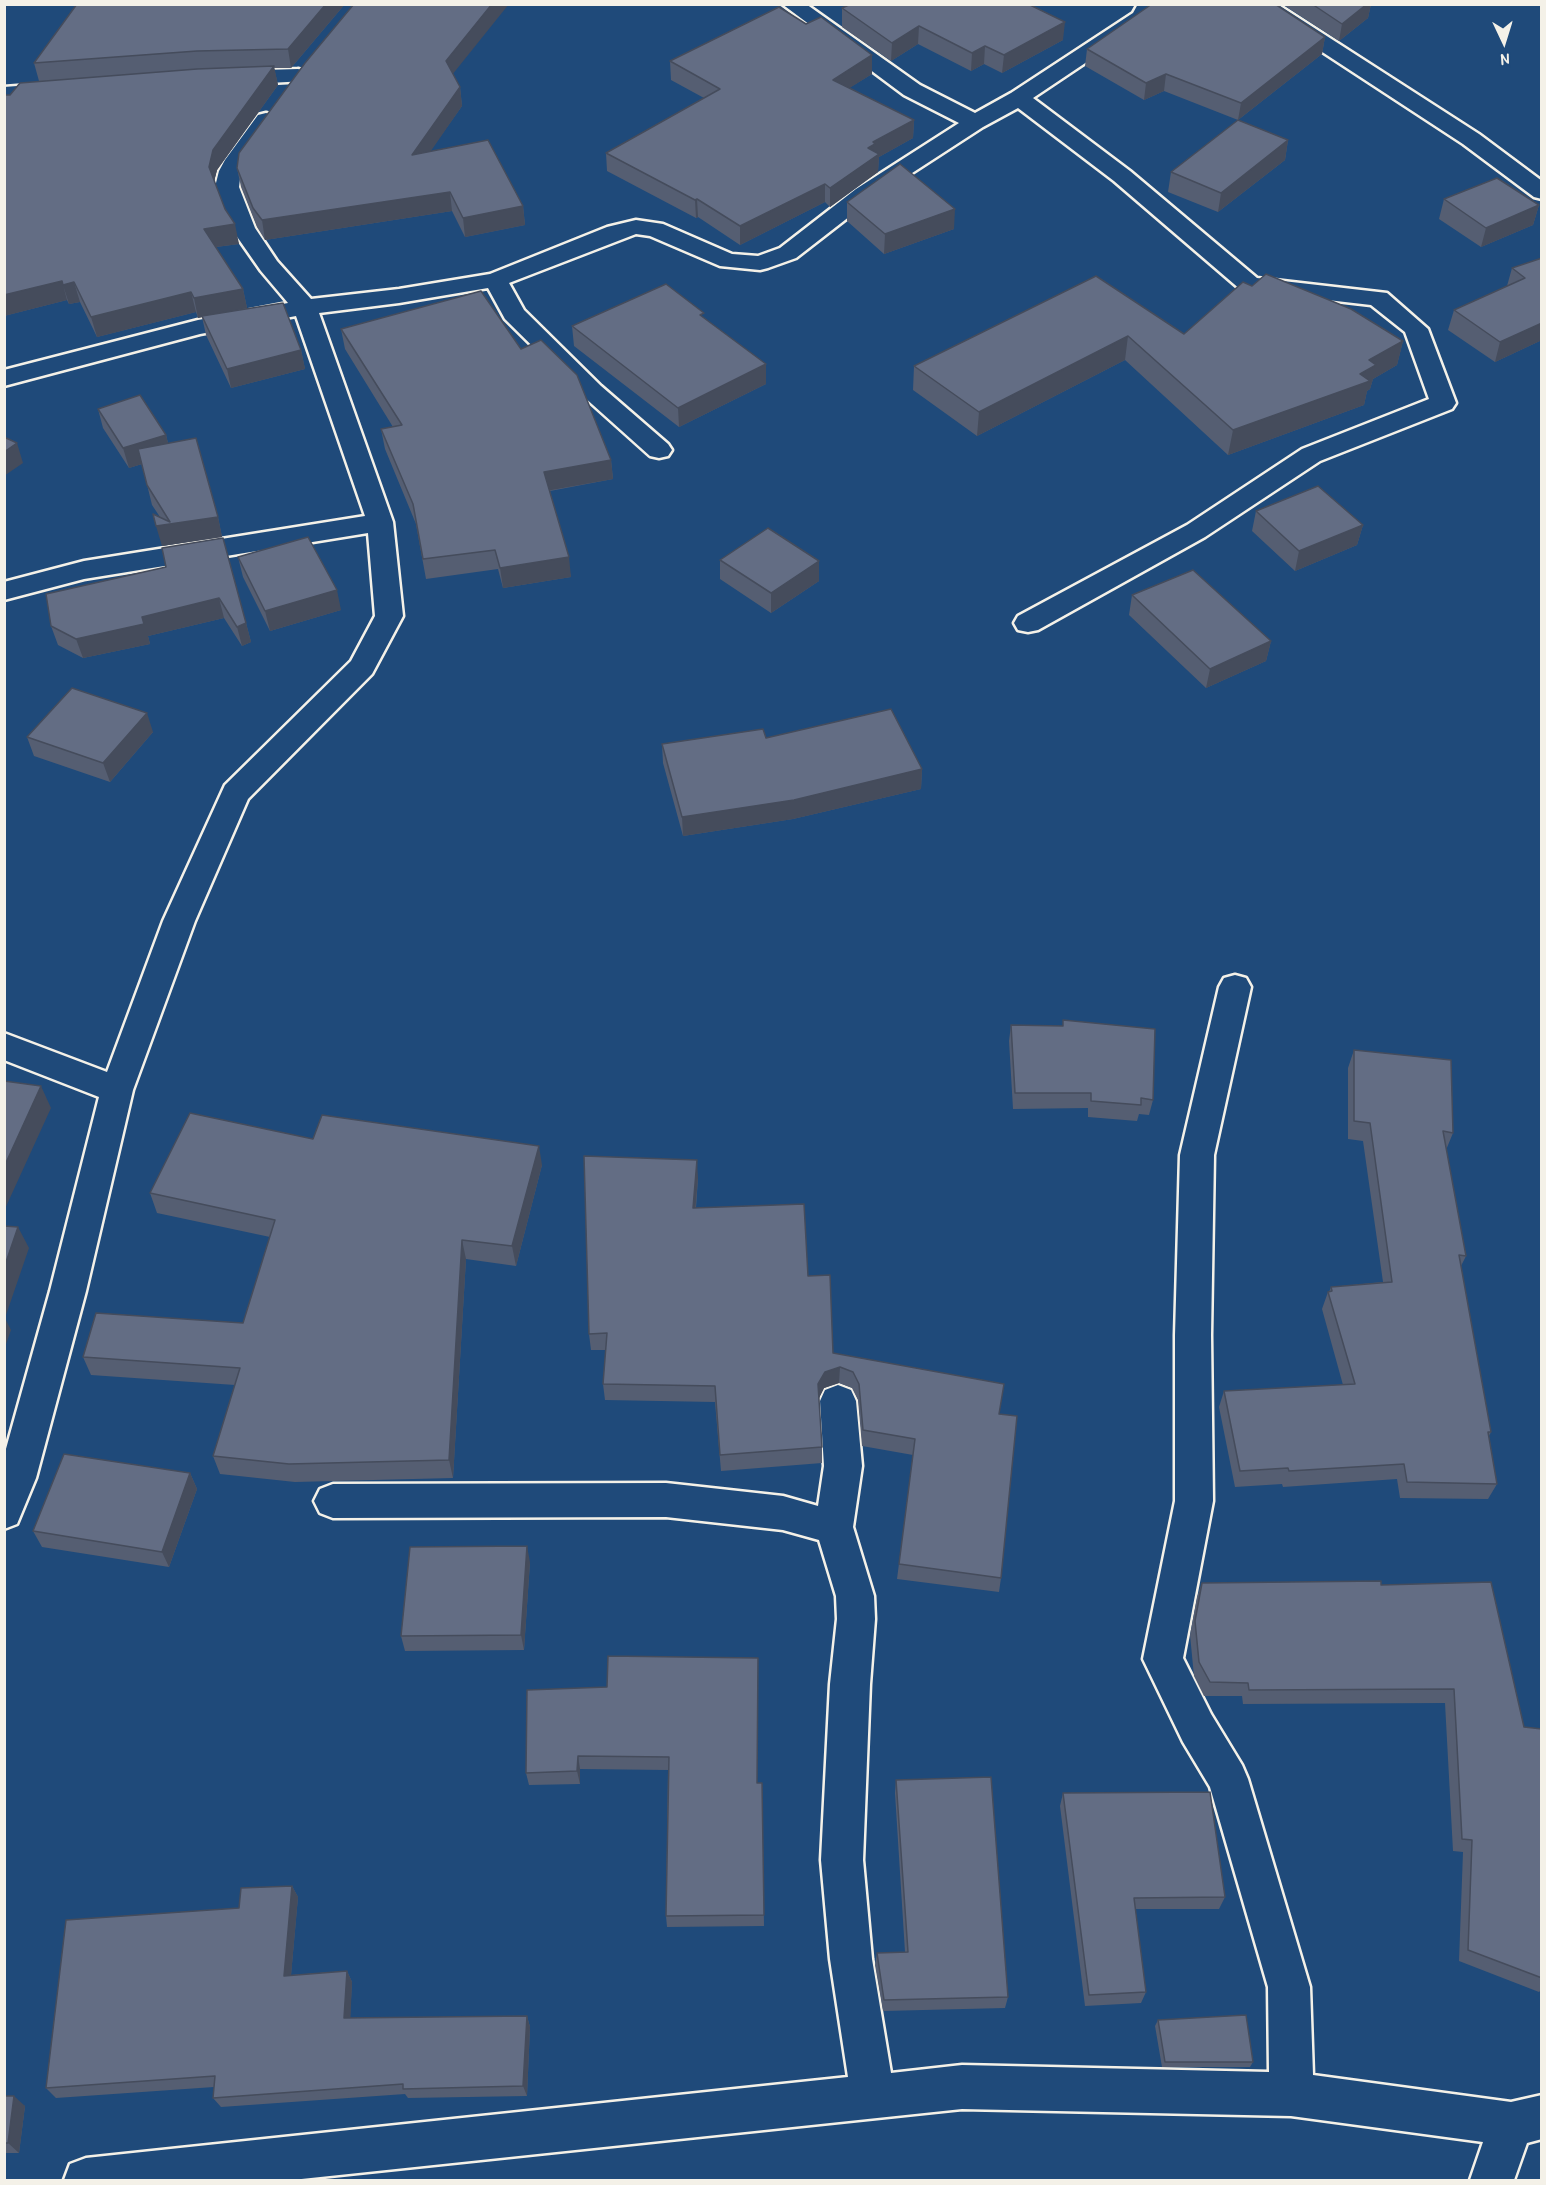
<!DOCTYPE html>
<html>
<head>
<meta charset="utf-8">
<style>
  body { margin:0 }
  #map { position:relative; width:1546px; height:2185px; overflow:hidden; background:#1f4a7a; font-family:"Patrick Hand",sans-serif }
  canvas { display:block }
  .frame { position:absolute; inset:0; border:6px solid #f4f1e8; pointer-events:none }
  .north { position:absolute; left:1474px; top:12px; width:60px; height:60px; -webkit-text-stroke:4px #1f4a7a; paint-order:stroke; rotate:176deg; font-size:16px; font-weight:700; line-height:24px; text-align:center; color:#f4f1e8 }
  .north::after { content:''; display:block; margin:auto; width:21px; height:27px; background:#f4f1e8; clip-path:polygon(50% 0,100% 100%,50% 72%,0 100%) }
</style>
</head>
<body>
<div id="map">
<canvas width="1546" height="2185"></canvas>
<div class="frame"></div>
<div class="north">N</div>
</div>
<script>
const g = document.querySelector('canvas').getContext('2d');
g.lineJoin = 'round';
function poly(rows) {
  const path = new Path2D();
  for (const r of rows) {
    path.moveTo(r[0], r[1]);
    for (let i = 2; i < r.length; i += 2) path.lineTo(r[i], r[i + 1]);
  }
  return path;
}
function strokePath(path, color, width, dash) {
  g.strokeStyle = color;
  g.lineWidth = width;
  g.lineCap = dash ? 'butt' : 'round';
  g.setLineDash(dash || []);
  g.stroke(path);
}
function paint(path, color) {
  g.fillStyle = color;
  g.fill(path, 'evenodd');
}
const minor = poly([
  [782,4,806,4,920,85,975,113,1011,93,1133,13,1138,4,1159,4,1148,21,1033,98,1130,171,1257,278,1387,293,1428,329,1456,403,1452,409,1320,461,1205,537,1038,630,1028,632,1018,630,1014,623,1018,616,1187,525,1302,449,1429,399,1405,332,1371,305,1241,290,1114,181,1018,108,983,127,872,199,796,258,768,268,760,270,720,266,650,236,636,234,509,283,524,310,601,386,668,444,672,450,668,456,659,458,650,456,583,396,505,319,488,288,399,303,319,313,393,522,403,616,372,674,248,799,195,921,133,1090,86,1291,36,1478,17,1524,4,1529,4,1456,50,1291,99,1097,4,1060,4,1033,107,1072,163,921,225,785,351,661,375,616,368,533,84,579,4,600,4,582,84,561,365,516,296,316,200,334,4,386,4,370,198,320,288,303,261,271,231,228,215,187,219,171,225,160,258,115,266,113,274,115,277,120,247,161,241,171,239,187,255,228,277,261,311,299,399,289,490,274,607,227,636,220,663,224,732,254,758,256,780,248,856,189,959,123,904,95,782,4],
  [1252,4,1277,4,1479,134,1542,181,1542,199,1534,197,1463,144,1255,8,1252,4],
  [298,69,306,71,309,76,306,81,231,85,223,83,220,78,223,73,231,71,298,69],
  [57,83,65,85,68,90,65,95,4,101,4,87,57,83],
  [1235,975,1246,978,1251,987,1214,1155,1211,1335,1213,1501,1183,1658,1211,1714,1242,1765,1248,1779,1310,1987,1313,2075,1511,2102,1542,2095,1542,2139,1527,2143,1514,2180,1470,2180,1483,2142,1291,2116,962,2109,292,2180,64,2180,70,2164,86,2158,848,2077,830,1959,821,1860,830,1684,837,1619,836,1596,819,1540,783,1530,666,1517,333,1518,320,1513,314,1501,320,1489,333,1484,666,1483,783,1496,818,1506,824,1466,820,1401,825,1390,838,1385,851,1390,856,1401,862,1466,853,1527,874,1596,875,1619,870,1684,863,1860,872,1959,891,2073,962,2065,1269,2072,1268,1987,1210,1787,1183,1742,1143,1659,1175,1501,1175,1335,1180,1155,1219,987,1224,978,1235,975]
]);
strokePath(minor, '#f4f1e8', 5);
paint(minor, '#1f4a7a');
paint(poly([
  [77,4,345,4,291,68,274,68,278,85,217,170,214,181,239,244,216,247,243,289,247,308,301,350,305,369,231,388,206,335,202,317,198,318,196,312,97,337,80,302,69,304,67,300,4,316,10,95,39,81,34,63],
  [1282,4,1371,4,1368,18,1339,41],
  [842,8,1063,40,1002,73,984,64,971,71,918,44,891,61,842,27],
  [1325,37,1322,54,1238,120,1164,91,1144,100,1085,66,1087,49],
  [670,61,872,74,849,88,914,120,913,138,879,157,878,172,830,207,825,202,740,245,698,217,696,218,607,171,606,153,704,98,671,80],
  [453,74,460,87,462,106,430,151,523,206,525,225,465,237,452,211,265,240,257,227,241,187,237,168],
  [1288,140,1285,160,1218,212,1168,192,1171,172],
  [1444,199,1539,205,1533,225,1481,247,1439,219],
  [847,202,954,229,884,254,847,221],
  [1542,258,1542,340,1495,362,1448,330,1454,310,1507,286,1512,268],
  [1096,276,1184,334,1252,286,1403,341,1397,365,1373,379,1370,389,1367,391,1364,405,1228,455,1125,360,977,436,913,390,914,366],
  [704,319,766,384,679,427,574,346,572,326],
  [341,329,521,349,611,460,613,479,550,491,571,577,503,588,498,569,426,579,416,524,385,449,381,429,393,427,345,349],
  [98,409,166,435,168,443,218,517,222,537,162,546,160,517,152,505,142,464,129,468,103,428],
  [1256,511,1363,525,1357,545,1295,571,1252,531],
  [162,548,246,623,251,642,242,646,224,618,148,636,150,644,83,658,58,645,51,626,166,567],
  [238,557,341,610,270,631,243,577],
  [720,560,819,581,771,613,720,579],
  [1132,595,1271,641,1266,661,1206,688,1129,615],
  [153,732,110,782,34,756,27,737],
  [766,738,922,769,921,789,793,819,683,836,663,763,662,744],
  [1063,1020,1153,1100,1149,1115,1139,1114,1137,1121,1088,1117,1088,1108,1013,1109,1009,1041,1011,1025,1063,1026],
  [1354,1050,1453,1133,1446,1150,1466,1256,1461,1266,1491,1432,1489,1436,1497,1484,1488,1499,1400,1498,1397,1479,1283,1487,1282,1484,1235,1487,1219,1407,1224,1391,1343,1385,1322,1309,1328,1292,1329,1292,1331,1287,1383,1282,1363,1141,1348,1139,1348,1068],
  [313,1139,542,1165,516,1266,466,1259,453,1478,295,1482,220,1474,213,1456,235,1385,91,1375,83,1357,243,1323,270,1237,157,1213,150,1193],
  [698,1178,696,1208,808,1276,833,1353,999,1414,1001,1578,999,1592,897,1579,913,1455,862,1446,858,1400,852,1388,839,1383,824,1388,819,1398,822,1447,822,1463,721,1471,715,1402,605,1400,603,1384,606,1350,591,1350,589,1334],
  [190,1473,197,1489,169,1567,42,1547,33,1531],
  [530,1562,524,1650,405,1651,401,1636],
  [1202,1583,1381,1585,1524,1727,1542,1729,1542,1989,1539,1992,1459,1961,1463,1852,1453,1851,1445,1703,1243,1704,1242,1696,1204,1696,1194,1676,1190,1635,1197,1597],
  [527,1690,757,1783,762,1783,764,1926,667,1927,666,1916,668,1770,580,1769,580,1784,529,1785,526,1773],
  [896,1780,1008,1997,1005,2008,883,2011,875,1965,877,1953,905,1952,895,1793],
  [1063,1793,1225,1897,1219,1909,1135,1909,1146,1992,1141,2003,1085,2006,1060,1806],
  [292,1886,298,1897,291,1975,347,1971,352,1982,350,2018,527,2016,530,2027,527,2096,408,2098,405,2094,221,2107,213,2098,214,2087,56,2098,46,2088,239,1908],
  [1158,2020,1253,2062,1250,2067,1162,2067,1155,2026],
  [4,2096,25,2106,19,2153,4,2153]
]), '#555e72');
paint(poly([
  [326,4,345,4,291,68,288,49],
  [492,4,509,4,448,80,446,61],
  [1367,4,1371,4,1368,18,1339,41,1342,24],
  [1065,22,1063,40,1002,73,1004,55],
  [919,26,918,44,891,61,892,43],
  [1325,37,1322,54,1238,120,1241,103],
  [985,46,984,64,971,71,972,53],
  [872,55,872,74,832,99,833,80],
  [274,66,278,85,217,170,213,186,209,167,213,150],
  [1166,74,1164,91,1144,100,1146,83],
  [460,87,462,106,415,174,412,155],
  [914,120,913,138,879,157,878,172,830,207,830,188,873,142],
  [1288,140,1285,160,1218,212,1221,193],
  [825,184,825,202,740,245,740,226],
  [450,192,452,211,265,240,262,220],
  [697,199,698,217,696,218,695,200],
  [1539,205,1533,225,1481,247,1486,228],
  [523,206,525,225,465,237,463,218],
  [955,209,954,229,884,254,885,234],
  [235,224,239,244,208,248,204,229],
  [62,281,67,300,4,316,4,295],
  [74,282,80,302,69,304,63,285],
  [243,289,247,308,198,318,194,298],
  [191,292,196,312,97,337,91,317],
  [1542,323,1542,340,1495,362,1500,342],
  [1128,336,1125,360,977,436,979,412],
  [1403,341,1397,365,1373,379,1370,389,1367,391,1364,405,1228,455,1233,430,1360,374,1369,360],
  [301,350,305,369,231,388,227,369],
  [766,364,766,384,679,427,678,408],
  [166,435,171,455,129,468,123,448],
  [17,443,23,463,4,476,4,452],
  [611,460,613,479,546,491,544,472],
  [218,517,222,537,162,546,156,526],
  [1363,525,1357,545,1295,571,1299,551],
  [569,557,571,577,503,588,500,568],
  [819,561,819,581,771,613,771,593],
  [337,590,341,610,270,631,265,611],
  [219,598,224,618,148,636,150,644,83,658,76,639,142,617],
  [246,623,251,642,242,646,237,627],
  [1271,641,1266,661,1206,688,1210,669],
  [147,713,153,732,110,782,103,763],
  [922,769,921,789,793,819,683,836,682,817],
  [41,1086,51,1108,4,1211,4,1167],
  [539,1146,542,1165,516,1266,512,1246],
  [697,1160,698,1178,694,1225,693,1208],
  [18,1227,29,1248,5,1318,11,1330,4,1350,4,1268],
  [462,1240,466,1259,453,1478,449,1460],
  [840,1367,839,1383,824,1388,818,1400,818,1384,825,1372],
  [190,1473,197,1489,169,1567,162,1552],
  [527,1546,530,1562,524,1650,521,1635],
  [578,1756,580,1769,580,1784,577,1771],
  [292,1886,298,1897,290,1987,284,1976],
  [347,1971,352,1982,350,2029,344,2018],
  [527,2016,530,2027,527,2096,523,2086],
  [14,2096,25,2106,19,2153,8,2143]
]), '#454c5c');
const building = poly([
  [77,4,326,4,288,49,197,51,34,63,77,4],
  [354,4,492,4,446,61,460,87,412,155,488,140,523,206,463,218,450,192,262,220,253,208,237,168,239,153,305,63,354,4],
  [851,4,1028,4,1065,22,1004,55,985,46,972,53,919,26,892,43,842,8,851,4],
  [1152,4,1275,4,1325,37,1241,103,1166,74,1146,83,1087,49,1152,4],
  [1312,4,1367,4,1342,24,1312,4],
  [779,7,806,24,821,17,872,55,833,80,914,120,873,142,875,144,868,148,879,154,830,188,825,184,740,226,697,199,695,200,606,153,720,89,670,61,779,7],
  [274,66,213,150,209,167,225,209,235,224,204,229,243,289,194,298,191,292,91,317,74,282,63,285,62,281,4,295,4,95,10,95,20,83,197,69,274,66],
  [1238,120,1288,140,1221,193,1171,172,1238,120],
  [900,164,955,209,885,234,847,202,900,164],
  [1497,178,1539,205,1486,228,1444,199,1497,178],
  [1542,258,1542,323,1500,342,1454,310,1525,278,1512,268,1542,258],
  [1266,274,1351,309,1403,341,1369,360,1376,365,1360,374,1370,381,1233,430,1128,336,979,412,914,366,1096,276,1184,334,1243,282,1252,286,1266,274],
  [666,284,704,313,700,315,766,364,678,408,572,326,666,284],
  [481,291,521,349,541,340,577,375,611,460,544,472,569,557,500,568,495,550,423,559,413,504,381,429,402,425,341,329,481,291],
  [283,303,301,350,227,369,202,316,283,303],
  [140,395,166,435,123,448,98,409,140,395],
  [4,437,17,443,4,452,4,437],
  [196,438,218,517,156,526,153,514,170,522,147,485,138,449,196,438],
  [1318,486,1363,525,1299,551,1256,511,1318,486],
  [768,528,819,561,771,593,720,560,768,528],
  [308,537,337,590,265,611,238,557,308,537],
  [223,538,246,623,237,627,219,598,142,617,144,624,76,639,51,626,46,594,166,567,162,548,223,538],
  [1193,570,1271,641,1210,669,1132,595,1193,570],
  [72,688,147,713,103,763,27,737,72,688],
  [891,709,922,769,794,800,682,817,662,744,763,729,766,738,891,709],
  [1063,1020,1155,1029,1153,1100,1141,1098,1141,1105,1091,1101,1091,1093,1015,1093,1011,1025,1063,1026,1063,1020],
  [1354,1050,1451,1060,1453,1133,1443,1131,1466,1256,1459,1255,1491,1432,1488,1432,1497,1484,1407,1482,1404,1464,1289,1471,1288,1468,1240,1471,1224,1391,1355,1384,1328,1292,1332,1291,1331,1287,1392,1282,1370,1123,1354,1121,1354,1050],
  [4,1081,41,1086,4,1167,4,1081],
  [190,1113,313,1139,322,1115,539,1146,512,1246,462,1240,449,1460,289,1464,213,1456,240,1368,83,1357,96,1313,243,1323,275,1220,150,1193,190,1113],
  [584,1156,697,1160,693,1208,804,1204,808,1276,830,1275,833,1353,1004,1384,999,1414,1017,1416,1001,1578,899,1564,915,1439,863,1430,859,1384,853,1372,840,1367,825,1372,818,1384,822,1447,720,1455,715,1386,603,1384,607,1333,589,1334,584,1156],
  [4,1226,18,1227,4,1268,4,1226],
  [64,1454,190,1473,162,1552,33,1531,64,1454],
  [527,1546,521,1635,401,1636,410,1547,527,1546],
  [1381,1581,1381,1585,1491,1582,1524,1727,1542,1729,1542,1978,1468,1950,1472,1840,1462,1839,1454,1689,1249,1690,1248,1683,1210,1682,1199,1662,1195,1621,1202,1583,1381,1581],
  [608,1656,758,1658,757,1783,762,1783,764,1915,666,1916,669,1757,578,1756,577,1771,526,1773,527,1690,607,1687,608,1656],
  [991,1777,1008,1997,884,2000,877,1953,908,1952,896,1780,991,1777],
  [1210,1792,1225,1897,1134,1898,1146,1992,1089,1995,1063,1793,1210,1792],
  [292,1886,284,1976,347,1971,344,2018,527,2016,523,2086,403,2089,403,2084,213,2098,215,2076,46,2088,66,1920,239,1908,241,1888,292,1886],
  [1246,2015,1253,2062,1165,2062,1158,2020,1246,2015],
  [4,2096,14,2096,8,2143,4,2143,4,2096]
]);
paint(building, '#636d84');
strokePath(building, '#454c5c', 1.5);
</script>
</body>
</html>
